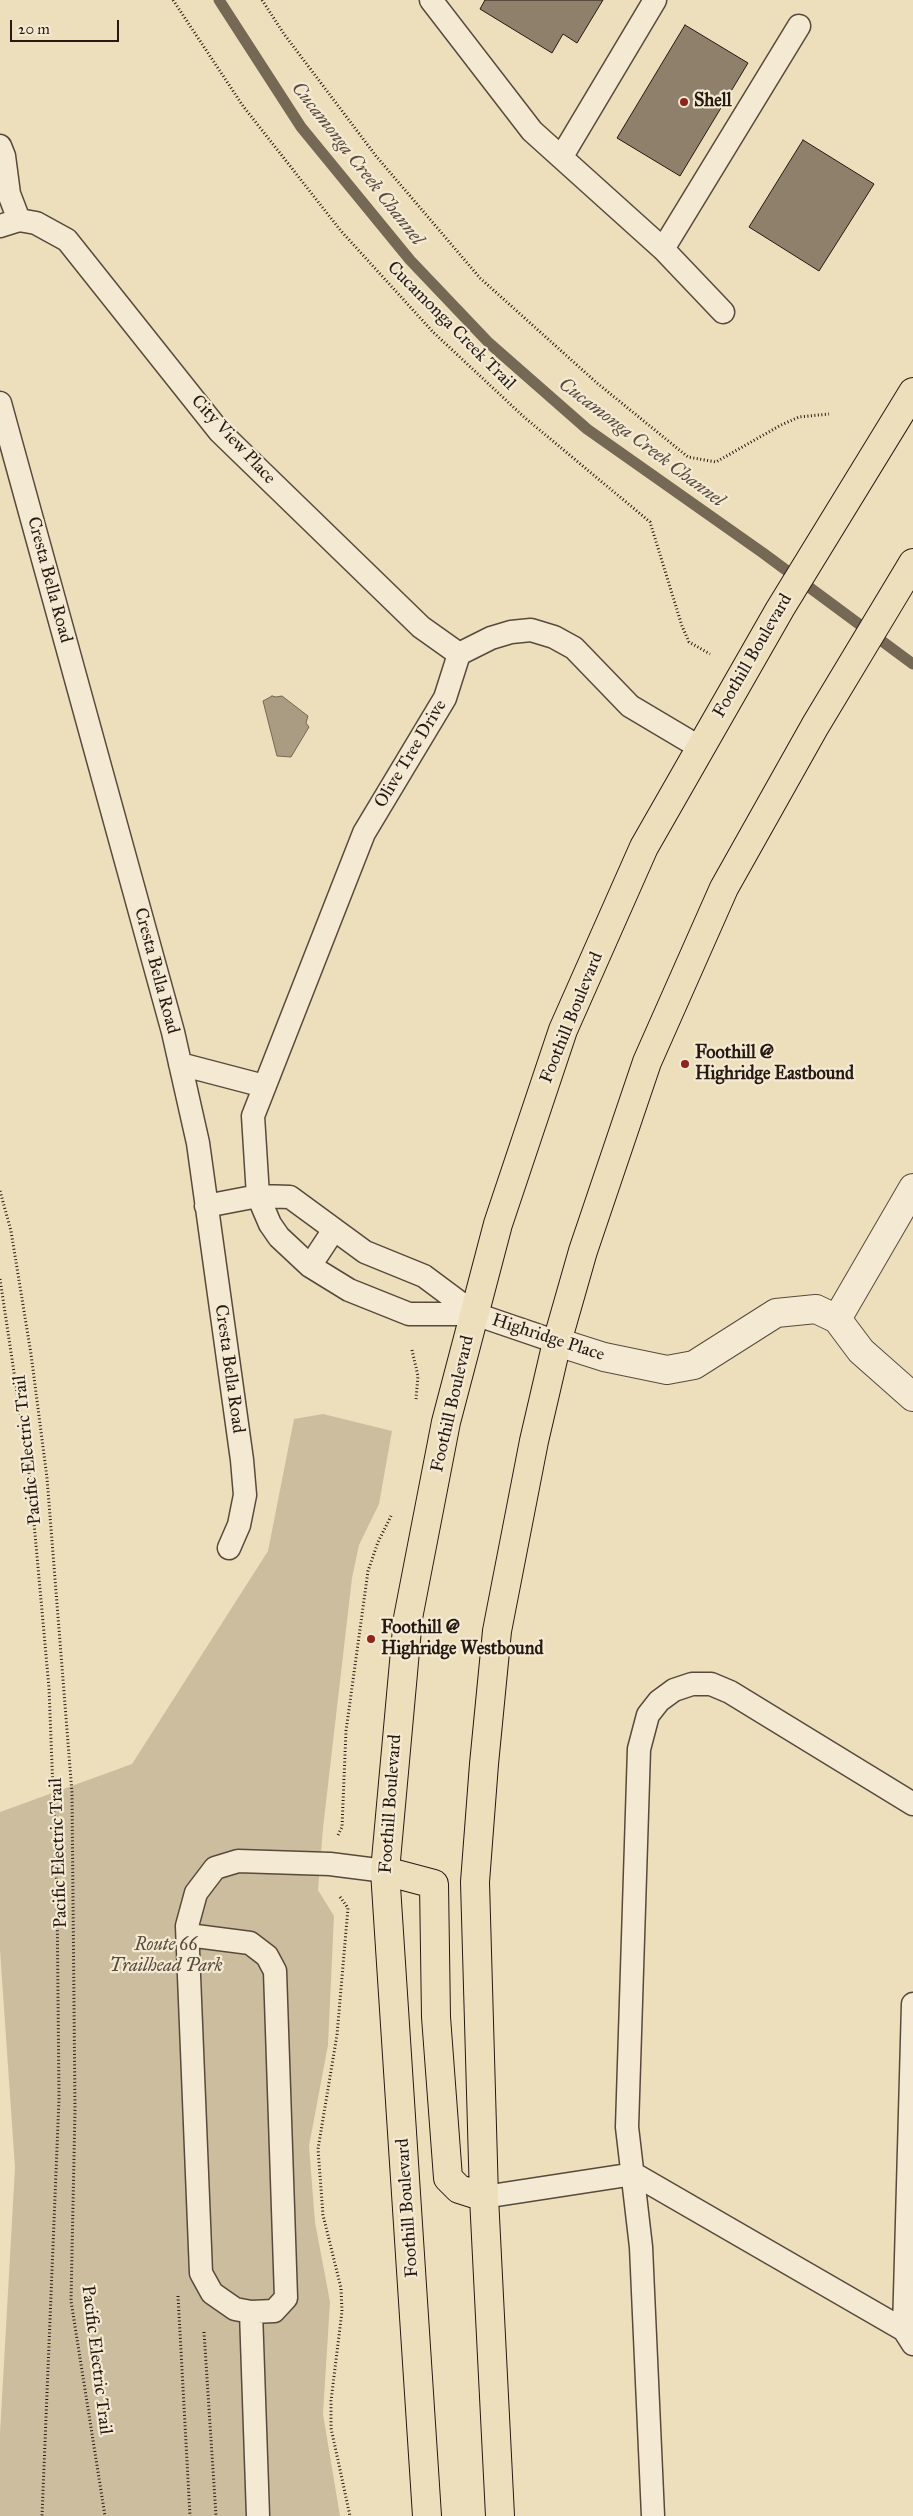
<!DOCTYPE html>
<html>
<head>
<meta charset="utf-8">
<style>
  body { margin:0 }
  #map { position:relative; width:913px; height:2516px; overflow:hidden; background:#eedfbc; font-family:"IM FELL Great Primer",serif }
  canvas { display:block }
  .scale { position:absolute; left:10px; top:20px; width:109px; height:22px; box-sizing:border-box; border:2px solid #251912; border-top:0; padding-left:6px; font-size:15px; line-height:18px; white-space:nowrap; color:#251912; -webkit-text-stroke:4px #f4ead3; paint-order:stroke }
</style>
</head>
<body>
<div id="map">
<canvas width="913" height="2516"></canvas>
<div class="scale">20 m</div>
</div>
<script>
const g = document.querySelector('canvas').getContext('2d');
g.lineJoin = 'round';
function paint(path, color) {
  g.fillStyle = color;
  g.fill(path, 'evenodd');
}
function poly(rows) {
  const path = new Path2D();
  for (const r of rows) {
    path.moveTo(r[0], r[1]);
    for (let i = 2; i < r.length; i += 2) path.lineTo(r[i], r[i + 1]);
  }
  return path;
}
function strokePath(path, color, width, dash) {
  g.strokeStyle = color;
  g.lineWidth = width;
  g.lineCap = dash ? 'butt' : 'round';
  g.setLineDash(dash || []);
  g.stroke(path);
}
function drawText(font, color, halo, rows, align = 'center') {
  g.font = font + ' "IM FELL Great Primer",serif';
  g.lineWidth = 4.5;
  g.setLineDash([]);
  g.textBaseline = 'middle';
  g.strokeStyle = halo;
  g.fillStyle = color;
  for (const [text, x, y, turn = 0] of rows) {
    g.save();
    g.translate(x, y);
    g.rotate((+turn || 0) * Math.PI / 180);
    g.textAlign = isNaN(turn) ? turn : align;
    if (halo) g.strokeText(text, 0, 0);
    g.fillText(text, 0, 0);
    g.restore();
  }
}
paint(poly([
  [323,1414,392,1431,379,1504,359,1545,352,1578,323,1828,318,1890,334,1916,328,2045,309,2146,315,2222,330,2302,323,2414,340,2516,0,2516,0,2433,15,2168,0,1950,0,1812,132,1764,268,1551,294,1419]
]), '#ccbd9f');
const water = poly([
  [272,696,276,697,282,696,308,716,306,723,309,727,291,757,277,756,263,701,272,696]
]);
paint(water, '#aa9c82');
strokePath(water, '#756855', 1);
strokePath(poly([
  [219,0,301,127,410,260,489,343,587,429,763,553,913,664]
]), '#756855', 11);
const building = poly([
  [485,0,603,0,577,43,563,34,552,53,480,9,485,0],
  [685,25,748,63,680,176,617,138,685,25],
  [803,140,874,184,819,271,749,227,803,140]
]);
paint(building, '#8e806a');
strokePath(building, '#251912', 1);
const service = poly([
  [431,0,532,131,663,249,723,312],
  [0,146,4,156,9,194,19,220],
  [562,156,655,0],
  [0,226,19,220,36,223,67,240,219,431,421,627,459,654],
  [663,249,799,26],
  [0,403,173,1032,198,1143,242,1460,245,1495,239,1525,229,1548],
  [180,1064,264,1086],
  [206,1206,258,1196,290,1197,365,1252,424,1276,475,1314],
  [310,1266,333,1231],
  [557,1342,475,1314,409,1314,349,1290,310,1266,279,1237,270,1224,258,1196,253,1116,364,833,445,698,459,654,491,638,511,632,531,630,554,637,574,648,630,706,699,747],
  [188,1935,250,1943,267,1956,275,1971,286,2298,274,2311,251,2312,235,2309,212,2293,201,2273,187,1926,196,1893,215,1868,238,1861,330,1864,385,1871],
  [484,2197,634,2174,904,2330,913,2344],
  [251,2312,258,2516],
  [904,2330,913,2004],
  [653,2516,641,2247,627,2127,639,1749,648,1715,659,1701,674,1690,692,1684,711,1684,730,1692,913,1804]
]);
const minor = poly([
  [837,1319,913,1188],
  [557,1342,604,1357,667,1370,694,1365,776,1313,816,1309,837,1319,861,1351,913,1397]
]);
const primary = poly([
  [385,1871,434,1884,436,2017,448,2178,459,2189,484,2197],
  [427,2516,385,1871,408,1618,446,1422,498,1224,563,1030,644,847,780,609,913,392],
  [500,2516,484,2197,475,1882,484,1764,497,1631,534,1441,557,1342,583,1251,647,1062,724,888,815,726,913,563]
]);
strokePath(service, '#574a3c', 25);
strokePath(minor, '#574a3c', 30);
strokePath(primary, '#251912', 30);
strokePath(poly([
  [173,0,243,106,341,231,433,332,524,417,650,522,682,626,689,642,710,654],
  [262,0,284,34,376,156,480,278,597,383,688,457,716,462,781,425,799,417,829,414],
  [0,1191,11,1231,31,1354,47,1478,72,1793,75,2109,71,2301,105,2516],
  [0,1279,30,1479,49,1688,57,1892,59,2099,42,2516],
  [412,1350,418,1376,416,1399],
  [338,1835,342,1827,346,1731,368,1571,378,1542,392,1514],
  [340,1897,348,1908,337,2035,318,2149,323,2215,341,2288,342,2311,331,2401,331,2428,350,2516],
  [178,2296,190,2516],
  [204,2332,216,2516]
]), '#251912', 3, [1, 2.5]);
strokePath(service, '#f4ead3', 22);
strokePath(minor, '#f4ead3', 28);
strokePath(primary, '#eedfbc', 28);
for (const [x, y, r, color] of [
  [684,102,5,"#8f2418"],
  [685,1064,5,"#8f2418"],
  [371,1639,5,"#8f2418"]
]) {
  const dot = new Path2D();
  dot.arc(x, y, r, 0, 2 * Math.PI);
  g.fillStyle = color;
  g.fill(dot);
  strokePath(dot, '#f4ead3', 2);
}
drawText('bold 18px', '#251912', '#f4ead3', [
  ["Shell",694,102],
  ["Foothill @",695,1054],
  ["Highridge Eastbound",695,1075],
  ["Foothill @",381,1629],
  ["Highridge Westbound",381,1650]
], 'left');
drawText('18px', '#251912', '#f4ead3', [
  ["Cucamonga Creek Trail",451,326,45],
  ["City View Place",233,440,47],
  ["Cresta Bella Road",49,580,75],
  ["Foothill Boulevard",753,656,-60],
  ["Olive Tree Drive",411,754,-59],
  ["Cresta Bella Road",156,971,75],
  ["Foothill Boulevard",572,1018,-68],
  ["Highridge Place",548,1338,18],
  ["Cresta Bella Road",229,1369,82],
  ["Foothill Boulevard",453,1404,-77],
  ["Pacific Electric Trail",28,1450,-96],
  ["Foothill Boulevard",391,1804,-86],
  ["Pacific Electric Trail",59,1853,-92],
  ["Foothill Boulevard",408,2208,-94],
  ["Pacific Electric Trail",96,2360,83]
]);
drawText('italic 18px', '#574a3c', '#f4ead3', [
  ["Route 66",166,1946],
  ["Trailhead Park",166,1967]
]);
drawText('italic 19px', '#5a4d3f', '#f4ead3', [
  ["Cucamonga Creek Channel",357,164,52],
  ["Cucamonga Creek Channel",641,443,37]
]);
</script>
</body>
</html>
